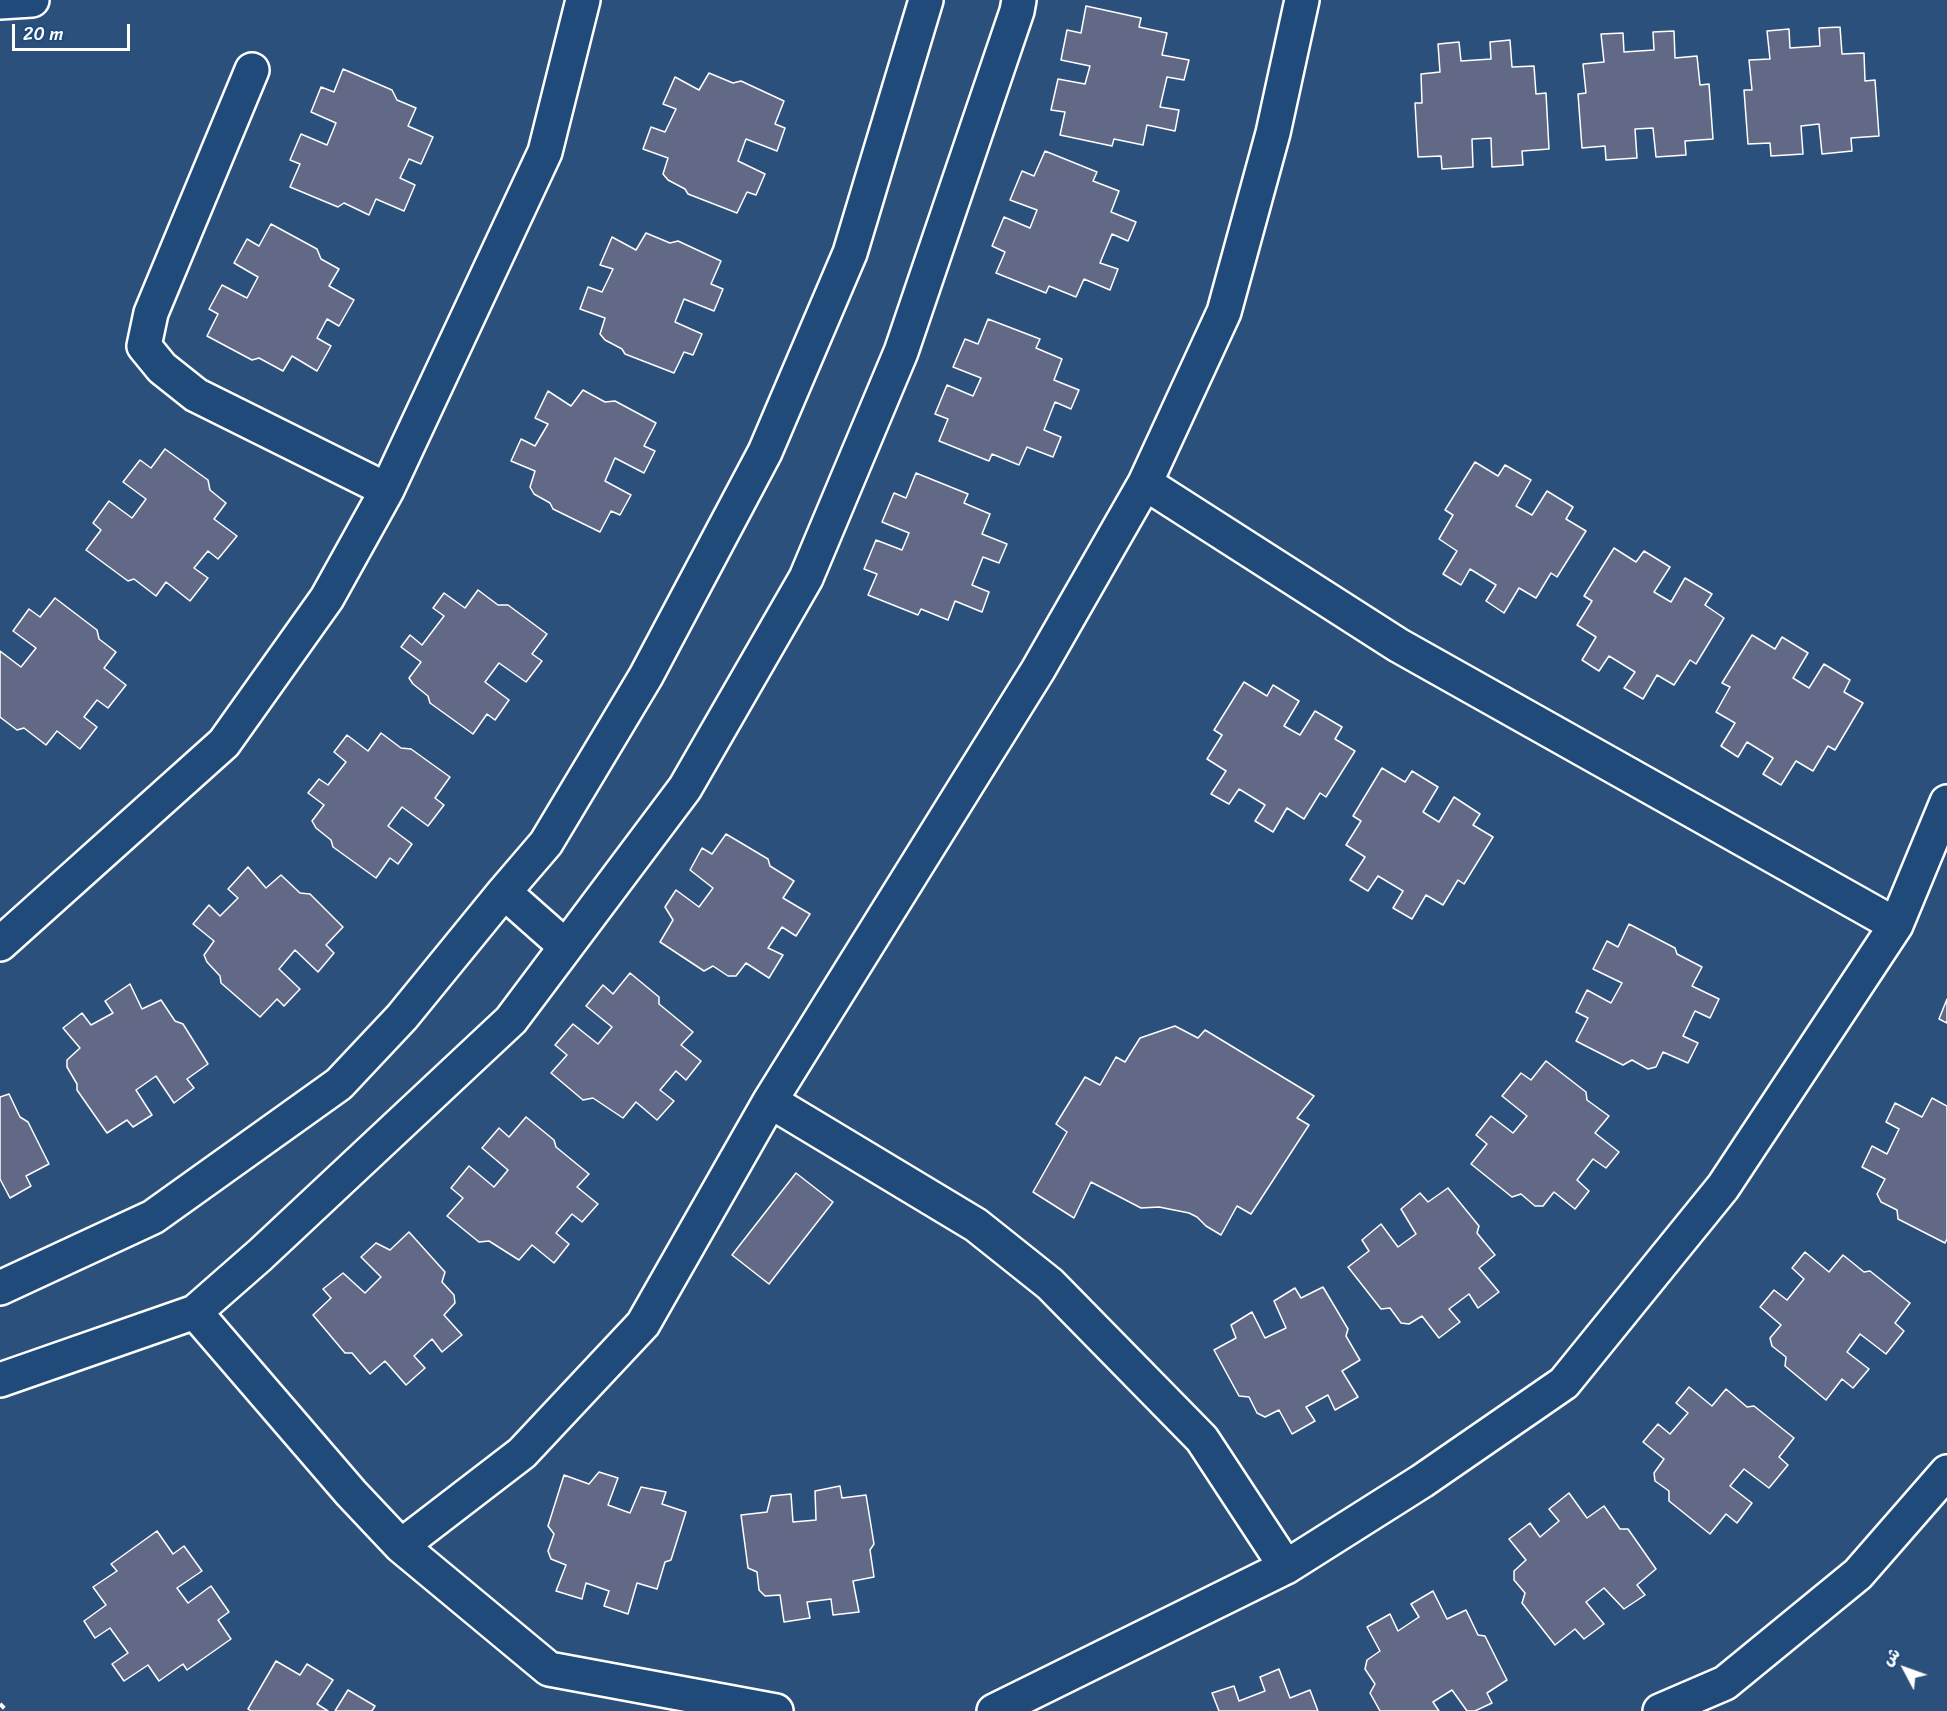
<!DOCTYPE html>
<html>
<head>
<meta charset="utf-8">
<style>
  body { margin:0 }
  #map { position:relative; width:1947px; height:1711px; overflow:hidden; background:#2c507c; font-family:Sriracha,"Playpen Sans Arabic",sans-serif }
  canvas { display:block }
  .north { position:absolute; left:1875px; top:1639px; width:60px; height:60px; -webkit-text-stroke:4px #1f4a7a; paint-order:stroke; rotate:311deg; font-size:16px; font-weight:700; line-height:24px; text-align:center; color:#fff }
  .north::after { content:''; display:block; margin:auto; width:21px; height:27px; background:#fff; clip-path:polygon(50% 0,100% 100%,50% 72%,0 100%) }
  .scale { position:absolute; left:12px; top:24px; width:118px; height:27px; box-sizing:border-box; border:3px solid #fff; border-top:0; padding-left:8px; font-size:18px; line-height:21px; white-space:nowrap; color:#fff; -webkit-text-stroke:4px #1f4a7a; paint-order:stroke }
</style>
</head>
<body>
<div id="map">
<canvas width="1947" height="1711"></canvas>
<div class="north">ش</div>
<div class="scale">20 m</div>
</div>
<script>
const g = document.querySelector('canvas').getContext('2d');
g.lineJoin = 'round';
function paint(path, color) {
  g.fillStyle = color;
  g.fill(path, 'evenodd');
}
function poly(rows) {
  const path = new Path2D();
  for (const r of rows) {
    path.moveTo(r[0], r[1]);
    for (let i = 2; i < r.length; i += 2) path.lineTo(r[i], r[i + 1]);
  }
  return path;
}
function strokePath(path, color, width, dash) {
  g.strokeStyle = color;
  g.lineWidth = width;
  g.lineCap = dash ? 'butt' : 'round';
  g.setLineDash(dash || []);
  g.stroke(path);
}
const building = poly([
  [1086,6,1141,18,1139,27,1167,33,1162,55,1189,60,1184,80,1167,77,1160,107,1179,110,1175,131,1147,125,1143,145,1114,139,1112,146,1060,135,1065,112,1051,110,1058,79,1085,84,1090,66,1061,60,1067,30,1081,33,1086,6],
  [1840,27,1842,54,1864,53,1865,81,1875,80,1879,136,1851,138,1852,151,1822,154,1819,124,1801,126,1803,154,1771,156,1770,143,1748,144,1744,90,1752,90,1749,60,1770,59,1767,31,1789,29,1790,48,1820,46,1819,28,1840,27],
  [1674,31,1675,58,1697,56,1700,85,1709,84,1713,139,1685,141,1686,155,1656,157,1653,128,1635,129,1637,158,1606,160,1605,146,1582,148,1578,94,1586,93,1583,64,1604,62,1601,34,1623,33,1624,52,1654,50,1653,32,1674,31],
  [1510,40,1512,67,1534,66,1536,94,1546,93,1549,149,1522,151,1523,165,1492,167,1491,138,1472,139,1473,167,1442,169,1441,156,1418,157,1415,103,1422,103,1421,74,1440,72,1438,44,1459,42,1461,61,1491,59,1490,42,1510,40],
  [343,69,392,90,397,100,416,108,408,126,433,137,421,164,409,159,400,178,415,185,404,211,376,199,369,215,344,203,338,207,290,187,300,164,290,160,301,134,327,145,336,123,311,112,321,87,334,92,343,69],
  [709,73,733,83,741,81,784,101,775,124,785,128,777,151,746,139,738,161,765,174,756,195,747,192,737,213,688,194,685,189,668,180,663,174,668,158,643,149,651,127,665,132,676,109,663,104,675,77,699,90,709,73],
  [1045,151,1097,172,1093,181,1119,191,1111,212,1136,222,1128,241,1112,234,1100,263,1118,269,1110,290,1084,279,1076,297,1049,286,1046,293,996,273,1005,252,992,246,1004,217,1030,228,1037,210,1010,200,1022,171,1034,176,1045,151],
  [271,224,317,249,321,259,339,269,329,286,354,300,339,326,327,319,317,338,331,346,317,371,292,356,283,371,259,358,252,360,207,336,218,314,209,309,222,285,247,298,258,277,234,263,247,239,259,246,271,224],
  [646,233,670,243,678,241,721,261,711,284,723,289,714,311,684,299,675,322,702,334,693,355,684,352,674,373,625,354,622,349,605,340,600,334,605,318,580,309,588,287,602,292,613,269,600,265,612,237,636,250,646,233],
  [988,319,1040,339,1036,348,1062,359,1054,380,1079,390,1071,409,1055,402,1044,430,1061,437,1053,457,1027,447,1019,465,992,454,989,461,939,441,948,419,935,414,947,385,973,396,981,378,953,367,965,339,978,344,988,319],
  [583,390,605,402,615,401,656,423,644,446,655,451,644,473,615,458,605,481,631,495,620,515,611,511,600,532,553,509,550,503,534,494,530,487,535,471,511,461,521,439,535,446,548,424,535,418,548,391,571,406,583,390],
  [165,449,208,480,210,490,226,503,214,519,237,536,218,559,208,551,194,568,208,578,190,601,166,582,156,596,134,579,128,581,86,550,101,530,93,523,109,501,132,518,146,499,123,482,140,460,151,468,165,449],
  [1475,462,1498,476,1505,465,1531,480,1516,506,1532,515,1547,491,1573,507,1566,519,1586,531,1557,577,1551,573,1536,598,1519,588,1504,613,1486,601,1496,585,1470,569,1461,585,1443,574,1457,551,1439,539,1453,515,1445,510,1475,462],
  [916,473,968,494,964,503,990,514,982,534,1007,544,999,563,983,557,972,585,989,592,982,612,955,601,948,620,921,609,918,615,868,595,877,574,864,569,876,540,902,550,909,533,882,522,894,493,906,498,916,473],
  [1614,548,1636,562,1644,551,1670,567,1654,592,1671,602,1685,578,1712,594,1705,605,1724,618,1696,664,1690,660,1674,685,1657,675,1643,699,1624,688,1635,672,1609,656,1599,671,1582,660,1596,637,1577,625,1592,601,1584,596,1614,548],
  [478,590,498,605,508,605,547,634,532,654,542,661,526,682,499,663,485,682,509,700,495,720,487,714,473,734,430,703,428,696,413,684,409,678,421,662,401,647,410,635,422,645,444,616,433,608,444,593,465,608,478,590],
  [55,598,97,630,99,639,116,652,104,668,126,685,108,708,97,700,84,717,97,727,80,749,57,731,46,745,24,728,17,730,0,717,0,651,21,667,36,648,13,631,29,609,40,617,55,598],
  [1752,635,1775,649,1782,637,1808,653,1793,678,1809,688,1824,664,1850,680,1844,692,1863,703,1835,750,1828,746,1813,771,1796,761,1781,785,1763,774,1773,758,1747,742,1738,757,1721,746,1735,723,1716,712,1730,687,1722,683,1752,635],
  [1244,682,1267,696,1273,685,1299,701,1284,726,1300,735,1315,711,1342,727,1335,739,1355,751,1326,797,1320,793,1304,819,1287,808,1273,832,1255,821,1265,805,1239,789,1229,804,1211,794,1226,771,1207,759,1222,735,1214,730,1244,682],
  [381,733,401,748,411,749,450,777,435,798,444,805,428,826,402,807,388,826,412,844,398,864,390,858,376,878,333,847,331,840,316,828,312,821,324,805,308,793,319,779,328,785,346,762,334,752,347,735,368,751,381,733],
  [1382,768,1405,782,1412,771,1438,787,1423,812,1439,822,1454,797,1480,814,1473,825,1493,837,1464,884,1458,880,1443,905,1426,895,1412,919,1393,908,1403,891,1378,876,1368,891,1350,880,1365,857,1346,845,1361,821,1353,816,1382,768],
  [726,834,768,859,770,866,794,881,783,898,810,914,796,936,782,927,768,948,783,955,769,978,746,963,736,976,728,976,713,966,704,971,660,942,673,920,665,907,676,890,699,907,713,888,690,870,702,848,712,854,726,834],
  [248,867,266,888,281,875,300,893,310,894,343,927,326,945,334,953,318,972,295,950,279,969,300,989,284,1006,277,999,260,1017,221,983,220,976,207,962,204,955,214,941,193,924,209,905,220,916,238,898,228,889,248,867],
  [1629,924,1675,948,1677,954,1702,967,1692,986,1719,999,1710,1018,1695,1011,1683,1036,1698,1043,1688,1063,1663,1052,1656,1067,1648,1069,1632,1060,1623,1065,1576,1041,1588,1018,1576,1012,1587,990,1611,1003,1622,983,1593,969,1607,941,1618,947,1629,924],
  [630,973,659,997,659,1004,693,1032,681,1045,701,1061,686,1080,676,1071,660,1090,674,1101,657,1120,636,1102,623,1118,593,1098,583,1100,551,1073,567,1055,555,1045,573,1024,598,1044,612,1027,586,1006,603,985,613,994,630,973],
  [130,984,142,1009,161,1000,175,1021,183,1024,208,1064,187,1079,194,1088,174,1103,156,1076,136,1090,152,1115,133,1127,127,1120,107,1133,77,1090,77,1084,67,1067,67,1060,80,1048,63,1028,82,1013,91,1025,113,1013,105,1001,130,984],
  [1947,999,1947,1023,1939,1019,1947,999],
  [1175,1026,1198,1038,1205,1030,1314,1096,1297,1118,1309,1125,1251,1214,1237,1206,1221,1235,1206,1226,1197,1217,1189,1213,1159,1207,1141,1208,1091,1182,1074,1218,1033,1192,1067,1132,1056,1124,1085,1077,1100,1085,1116,1057,1125,1062,1140,1038,1175,1026],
  [1546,1061,1586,1092,1587,1100,1609,1116,1595,1133,1619,1152,1606,1168,1593,1159,1577,1180,1589,1191,1575,1209,1554,1192,1543,1206,1535,1206,1521,1194,1512,1197,1471,1164,1487,1144,1476,1135,1491,1116,1513,1133,1527,1116,1502,1096,1521,1073,1531,1080,1546,1061],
  [9,1094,20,1117,28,1122,49,1164,26,1176,31,1186,10,1198,0,1179,0,1097,9,1094],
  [1932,1098,1947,1106,1947,1239,1945,1243,1898,1219,1897,1210,1881,1202,1877,1194,1885,1179,1862,1167,1872,1146,1887,1154,1899,1129,1886,1122,1895,1103,1922,1117,1932,1098],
  [526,1117,554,1140,556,1147,589,1174,577,1187,598,1204,582,1222,572,1214,556,1233,569,1244,554,1263,532,1245,519,1260,489,1241,479,1242,447,1216,463,1198,451,1188,469,1166,494,1187,508,1170,482,1148,499,1128,509,1137,526,1117],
  [796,1173,833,1202,769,1284,732,1255,796,1173],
  [1448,1188,1479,1226,1477,1233,1495,1255,1479,1268,1499,1292,1478,1308,1469,1294,1449,1309,1460,1322,1439,1338,1422,1316,1409,1324,1401,1323,1390,1308,1381,1309,1348,1267,1369,1251,1362,1240,1381,1224,1398,1247,1416,1234,1401,1209,1420,1193,1428,1202,1448,1188],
  [409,1232,445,1272,442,1282,454,1295,455,1303,444,1315,462,1335,442,1352,432,1339,414,1356,425,1368,406,1385,385,1361,370,1374,352,1353,345,1353,313,1315,331,1298,323,1289,343,1273,365,1293,381,1277,361,1257,376,1243,390,1250,409,1232],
  [1805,1252,1829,1272,1843,1255,1864,1272,1870,1271,1910,1303,1895,1323,1904,1331,1886,1354,1860,1334,1847,1352,1869,1369,1853,1388,1842,1379,1826,1400,1785,1366,1786,1357,1772,1346,1770,1338,1781,1325,1760,1307,1774,1290,1787,1300,1804,1279,1792,1268,1805,1252],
  [1323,1287,1348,1329,1346,1336,1360,1360,1342,1371,1358,1397,1335,1410,1328,1395,1306,1407,1315,1421,1292,1434,1279,1410,1265,1417,1257,1413,1249,1397,1239,1396,1214,1350,1236,1338,1231,1325,1252,1312,1265,1338,1286,1328,1274,1301,1295,1288,1301,1298,1323,1287],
  [1689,1387,1712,1406,1726,1389,1747,1407,1754,1406,1794,1438,1779,1457,1788,1465,1769,1488,1744,1469,1730,1486,1752,1503,1737,1523,1726,1514,1710,1534,1669,1501,1669,1491,1655,1481,1654,1473,1664,1459,1643,1442,1658,1424,1670,1434,1688,1413,1676,1403,1689,1387],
  [599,1472,618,1478,608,1505,630,1513,641,1487,666,1492,662,1504,686,1512,671,1560,665,1562,657,1589,637,1583,628,1614,604,1606,609,1591,586,1583,582,1599,556,1591,566,1565,551,1559,548,1551,554,1534,548,1526,564,1475,589,1484,599,1472],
  [840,1486,842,1498,866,1495,874,1544,870,1550,874,1577,853,1581,859,1612,833,1615,831,1599,807,1602,810,1618,784,1622,780,1595,765,1596,759,1590,757,1572,748,1568,741,1515,767,1512,771,1496,791,1494,793,1522,816,1520,815,1491,840,1486],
  [1569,1493,1587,1518,1604,1506,1620,1529,1628,1529,1656,1569,1637,1585,1645,1595,1624,1609,1604,1588,1586,1602,1604,1624,1584,1639,1575,1629,1555,1645,1522,1603,1525,1593,1514,1580,1514,1571,1526,1560,1509,1539,1530,1523,1540,1537,1559,1521,1549,1509,1569,1493],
  [157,1531,173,1554,184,1546,202,1571,177,1588,188,1603,211,1586,229,1612,218,1620,231,1639,187,1670,183,1664,159,1681,148,1665,124,1681,112,1664,128,1653,110,1628,95,1638,84,1621,106,1605,93,1587,117,1571,111,1564,157,1531],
  [1433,1591,1447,1619,1466,1610,1478,1635,1485,1636,1507,1680,1487,1693,1492,1703,1475,1711,1467,1711,1452,1690,1433,1702,1439,1711,1380,1711,1370,1693,1375,1684,1365,1669,1367,1660,1380,1651,1367,1627,1390,1614,1398,1631,1419,1617,1411,1604,1433,1591],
  [276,1661,300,1675,307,1664,333,1680,317,1704,328,1711,251,1711,248,1709,276,1661],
  [1279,1669,1290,1698,1310,1690,1318,1711,1219,1711,1212,1693,1234,1686,1239,1701,1265,1691,1260,1677,1279,1669],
  [348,1690,375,1706,372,1711,335,1711,348,1690]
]);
paint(building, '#626986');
strokePath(building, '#fff', 1.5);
const minor = poly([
  [0,2,32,0],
  [252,70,151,313,144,346,162,368,196,395,387,490],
  [1145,483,1398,645,1896,925],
  [504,892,565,946],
  [0,944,224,743,327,598,387,490,545,152,583,0],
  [770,1101,976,1225,1050,1284,1202,1439,1286,1567],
  [0,1288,153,1217,339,1084,402,1017,504,892,546,843,646,676,765,452,850,253,926,0],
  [195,1312,351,1493,401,1546,549,1669,776,1711],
  [0,1380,195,1312,260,1255,511,1020,685,788,806,578,901,352,1017,11,1019,0],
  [401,1546,522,1453,643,1324,770,1101,1038,670,1145,483,1224,312,1273,133,1302,0],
  [994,1711,1286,1567,1422,1481,1564,1383,1723,1187,1896,925,1947,802],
  [1660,1711,1725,1683,1858,1574,1947,1472]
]);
strokePath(minor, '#fff', 38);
strokePath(poly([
  [0,1704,7,1711]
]), '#fff', 4, [6, 4.5]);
strokePath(minor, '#1f4a7a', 33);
</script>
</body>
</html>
